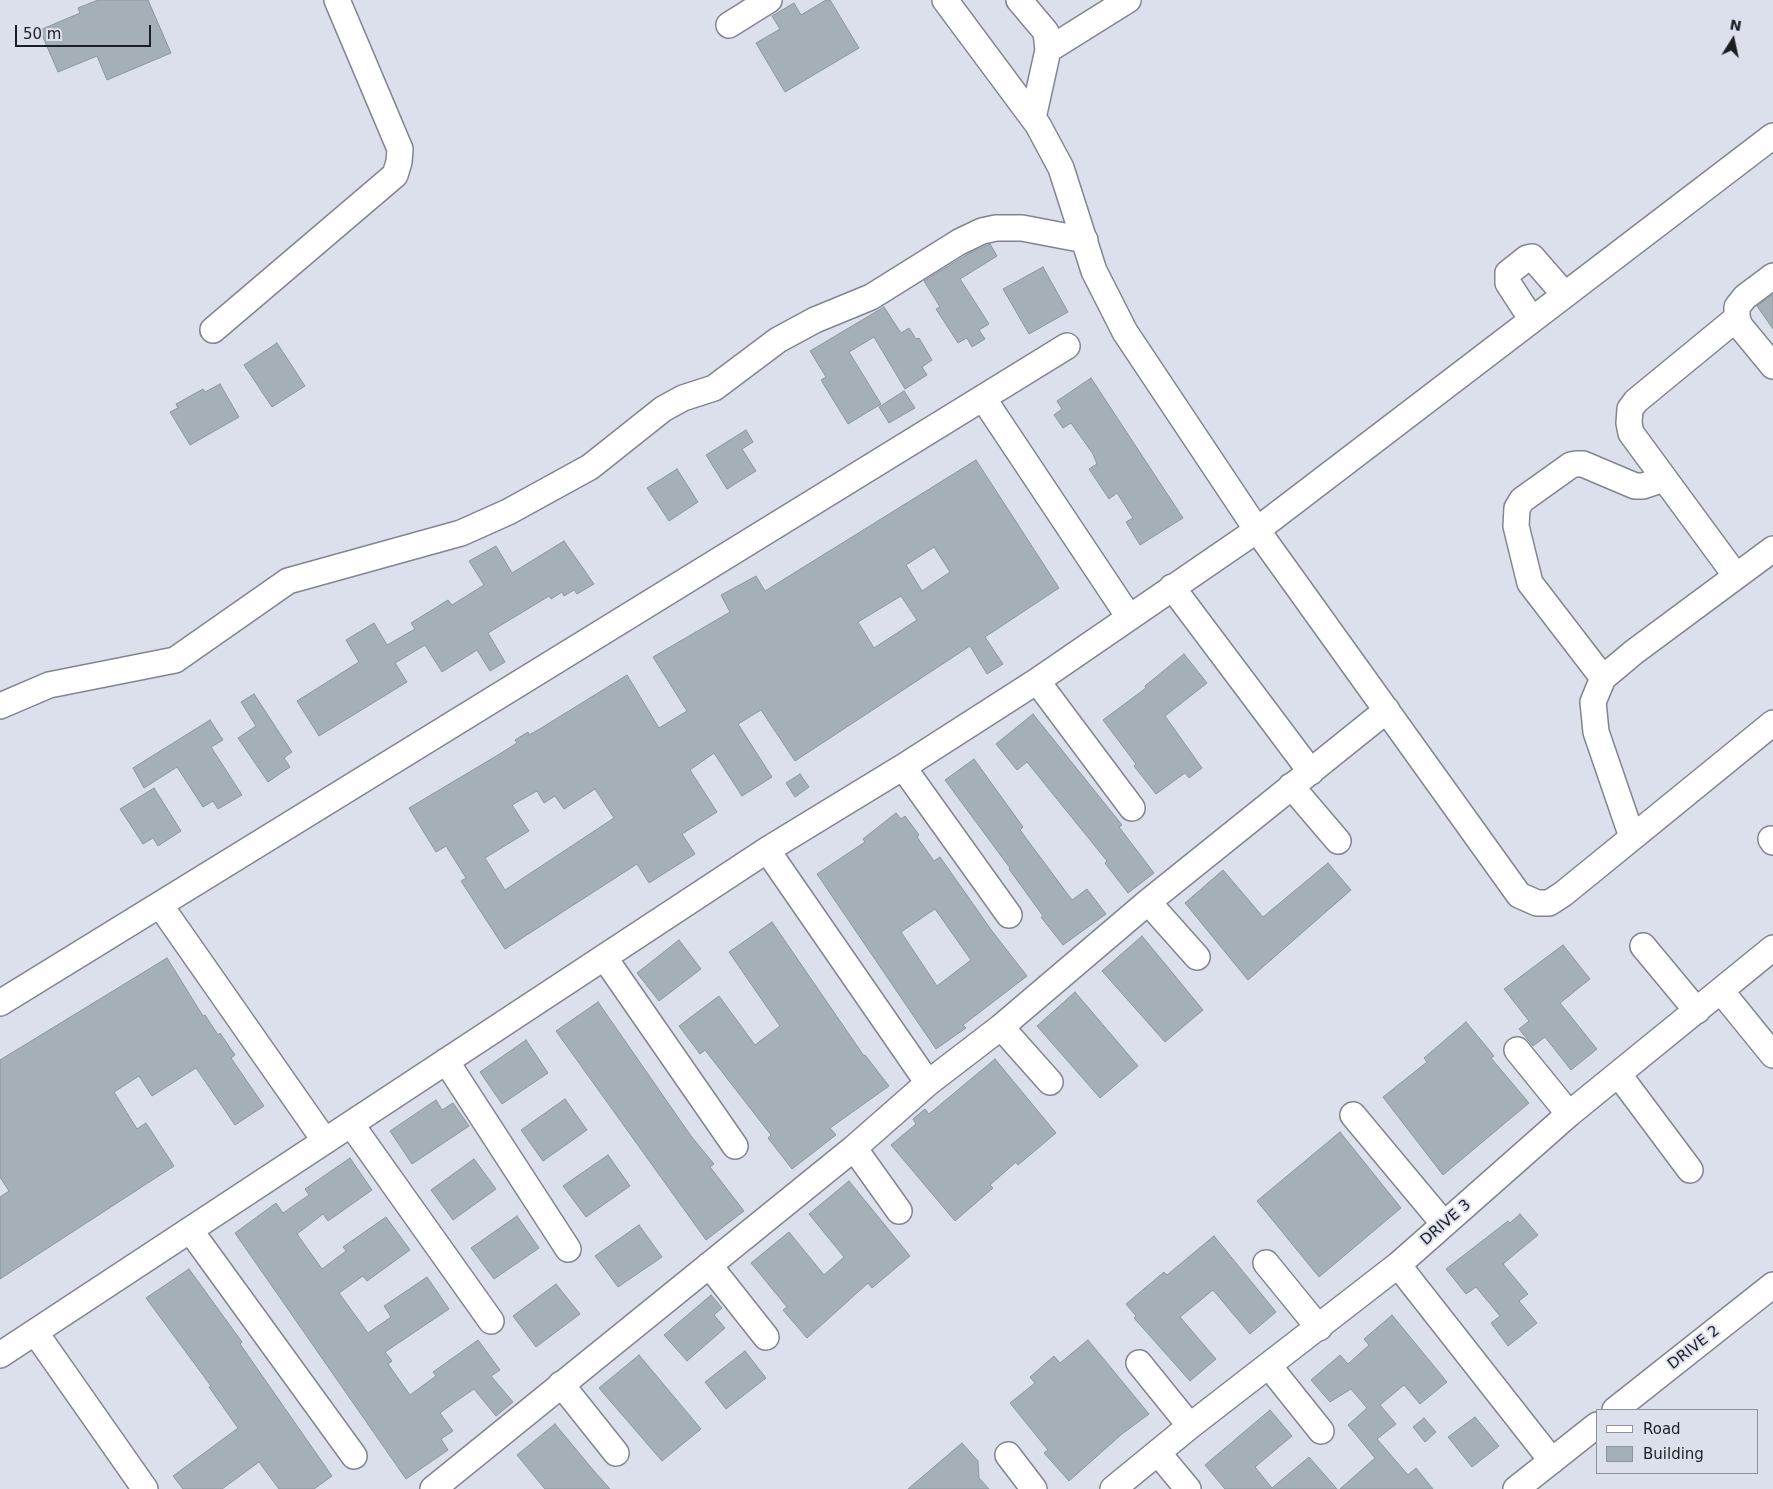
<!DOCTYPE html>
<html>
<head>
<meta charset="utf-8">
<style>
  body { margin:0 }
  #map { position:relative; width:1773px; height:1489px; overflow:hidden; background:#dbe0ec; font-family:"DejaVu Sans",sans-serif }
  canvas { display:block }
  .legend { position:absolute; left:1596px; top:1409px; width:162px; height:65px; box-sizing:border-box; background:#dbe0ec; border:1px solid #8f929c; margin:0; padding:6px 9px; list-style:none; font-size:15px; color:#1d1e23 }
  .legend li { display:flex; align-items:center; gap:10px; height:25px }
  .legend b { width:25px; border:1px solid #8f929c }
  .north { position:absolute; left:1708px; top:15px; width:50px; height:50px; -webkit-text-stroke:4px #dbe0ec; paint-order:stroke; rotate:10deg; font-size:14px; font-weight:700; line-height:20px; text-align:center; color:#1d1e23 }
  .north::after { content:''; display:block; margin:auto; width:18px; height:22px; background:#1d1e23; clip-path:polygon(50% 0,100% 100%,50% 72%,0 100%) }
  .scale { position:absolute; left:15px; top:25px; width:136px; height:22px; box-sizing:border-box; border:2px solid #1d1e23; border-top:0; padding-left:6px; font-size:15px; line-height:18px; white-space:nowrap; color:#1d1e23; -webkit-text-stroke:4px #dbe0ec; paint-order:stroke }
</style>
</head>
<body>
<div id="map">
<canvas width="1773" height="1489"></canvas>
<ul class="legend">
<li><b style="height:6px;background:#fff"></b>Road</li>
<li><b style="height:14px;background:#a5afb8"></b>Building</li>
</ul>
<div class="north">N</div>
<div class="scale">50 m</div>
</div>
<script>
const g = document.querySelector('canvas').getContext('2d');
g.lineJoin = 'round';
function paint(path, color) {
  g.fillStyle = color;
  g.fill(path, 'evenodd');
}
function poly(rows) {
  const path = new Path2D();
  for (const r of rows) {
    path.moveTo(r[0], r[1]);
    for (let i = 2; i < r.length; i += 2) path.lineTo(r[i], r[i + 1]);
  }
  return path;
}
function strokePath(path, color, width, dash) {
  g.strokeStyle = color;
  g.lineWidth = width;
  g.lineCap = dash ? 'butt' : 'round';
  g.setLineDash(dash || []);
  g.stroke(path);
}
function drawText(font, color, halo, rows, align = 'center') {
  g.font = font + ' "DejaVu Sans",sans-serif';
  g.lineWidth = 4;
  g.setLineDash([]);
  g.textBaseline = 'middle';
  g.strokeStyle = halo;
  g.fillStyle = color;
  for (const [text, x, y, turn = 0] of rows) {
    g.save();
    g.translate(x, y);
    g.rotate((+turn || 0) * Math.PI / 180);
    g.textAlign = isNaN(turn) ? turn : align;
    if (halo) g.strokeText(text, 0, 0);
    g.fillText(text, 0, 0);
    g.restore();
  }
}
const building = poly([
  [98,0,148,0,171,53,107,80,97,56,58,72,40,30,80,13,78,8,98,0],
  [826,0,830,0,859,48,785,92,756,43,780,29,772,16,794,3,801,15,826,0],
  [990,244,997,256,960,279,989,324,979,330,985,339,972,347,967,338,958,343,936,309,940,307,924,281,968,254,990,244],
  [1043,267,1068,312,1029,334,1003,289,1043,267],
  [1773,294,1773,329,1757,306,1773,294],
  [884,307,901,333,909,328,916,339,919,338,932,360,922,367,927,375,905,389,874,337,849,352,881,404,848,424,821,380,826,377,810,351,884,307],
  [277,343,305,386,272,407,244,365,277,343],
  [1091,378,1183,518,1140,545,1126,522,1133,518,1117,493,1109,499,1089,469,1097,464,1093,454,1071,423,1063,428,1054,415,1062,409,1057,401,1091,378],
  [220,384,239,417,190,445,170,412,178,408,176,404,203,389,205,392,220,384],
  [904,391,915,408,889,423,879,407,904,391],
  [746,430,753,442,742,449,756,471,727,489,706,455,746,430],
  [976,460,1059,588,985,637,1003,664,987,674,970,646,795,761,761,710,738,724,772,777,742,796,714,753,690,770,717,812,682,834,695,854,649,883,637,864,505,949,461,881,466,878,446,846,436,852,409,808,498,755,517,743,515,740,528,732,529,735,538,730,627,675,659,728,687,711,653,657,730,612,721,595,756,576,765,591,976,460],
  [934,547,950,572,922,591,906,565,934,547],
  [901,596,917,620,874,648,858,622,901,596],
  [595,789,614,818,505,890,485,858,529,831,512,805,537,791,544,803,555,796,564,809,595,789],
  [677,469,698,502,669,521,647,488,677,469],
  [564,541,594,584,577,594,574,590,564,596,562,592,551,599,549,596,488,633,505,662,490,671,477,650,442,672,425,645,395,663,407,682,319,736,297,701,359,662,346,640,374,623,387,645,415,629,411,623,448,600,452,605,484,585,469,561,496,546,512,573,564,541],
  [1184,654,1207,683,1165,716,1202,768,1189,778,1185,773,1156,794,1134,766,1136,764,1103,720,1146,688,1145,686,1184,654],
  [254,694,292,752,284,758,290,767,268,782,238,738,256,726,241,702,254,694],
  [1033,714,1122,825,1119,827,1154,873,1128,893,1105,863,1107,861,1027,762,1017,770,996,744,1033,714],
  [210,720,223,740,211,747,242,795,218,809,213,801,203,807,177,767,144,788,133,768,210,720],
  [974,759,1023,827,1020,830,1072,900,1087,889,1106,914,1063,945,1041,917,1043,916,1009,869,1010,868,945,780,974,759],
  [800,774,809,787,795,797,786,783,800,774],
  [154,788,181,831,158,846,153,838,143,844,120,809,154,788],
  [896,813,901,819,905,816,919,835,917,837,934,861,940,857,992,931,1027,976,963,1025,966,1028,936,1049,817,874,865,842,863,839,896,813],
  [935,909,971,960,937,986,901,932,935,909],
  [1328,863,1351,890,1248,980,1185,903,1223,870,1263,917,1328,863],
  [772,922,864,1056,865,1055,889,1086,830,1128,836,1135,792,1169,768,1138,771,1135,705,1050,700,1054,679,1026,719,996,755,1045,780,1026,729,952,772,922],
  [1142,936,1203,1010,1165,1042,1102,971,1142,936],
  [679,940,701,969,659,1001,637,973,679,940],
  [1563,945,1590,979,1560,1003,1597,1049,1571,1070,1545,1037,1533,1046,1519,1029,1529,1021,1504,989,1563,945],
  [167,958,203,1016,205,1015,218,1035,220,1033,235,1055,231,1058,264,1106,235,1125,196,1068,152,1096,139,1076,114,1092,137,1129,146,1123,174,1166,0,1279,0,1197,9,1191,0,1177,0,1060,167,958],
  [1075,992,1138,1066,1100,1098,1037,1026,1075,992],
  [598,1002,691,1136,714,1164,710,1167,744,1211,706,1240,556,1031,598,1002],
  [1466,1022,1494,1056,1491,1058,1529,1103,1443,1175,1383,1097,1427,1062,1424,1058,1466,1022],
  [526,1040,548,1073,502,1104,480,1072,526,1040],
  [995,1059,1056,1133,1018,1165,1016,1162,990,1185,993,1188,955,1221,891,1145,916,1124,913,1119,925,1109,929,1114,995,1059],
  [565,1099,587,1130,543,1161,521,1130,565,1099],
  [436,1100,442,1110,453,1103,469,1126,412,1164,390,1131,436,1100],
  [1340,1132,1401,1208,1319,1277,1257,1201,1340,1132],
  [608,1155,630,1186,586,1217,563,1186,608,1155],
  [350,1158,372,1190,328,1221,323,1214,297,1234,322,1269,346,1251,343,1247,386,1217,410,1250,367,1281,363,1276,339,1293,368,1333,391,1317,384,1306,427,1277,449,1309,385,1352,392,1361,388,1364,410,1395,436,1376,433,1372,478,1340,500,1370,491,1376,513,1402,496,1416,474,1389,455,1402,440,1413,453,1431,441,1439,448,1450,406,1479,235,1233,276,1203,283,1213,309,1195,305,1189,350,1158],
  [474,1159,496,1189,453,1220,431,1190,474,1159],
  [849,1181,910,1256,872,1288,868,1283,807,1338,783,1310,787,1307,751,1263,789,1232,824,1275,844,1257,809,1214,849,1181],
  [1520,1214,1538,1235,1503,1264,1528,1294,1519,1301,1537,1323,1508,1346,1491,1323,1500,1316,1476,1287,1466,1294,1446,1269,1508,1221,1510,1223,1520,1214],
  [517,1216,539,1248,494,1279,471,1248,517,1216],
  [639,1225,662,1257,618,1287,595,1256,639,1225],
  [1214,1236,1276,1312,1250,1334,1213,1290,1180,1317,1216,1359,1190,1381,1134,1318,1136,1316,1126,1304,1164,1272,1167,1275,1214,1236],
  [189,1269,242,1342,240,1344,332,1476,314,1489,279,1489,259,1462,222,1489,183,1489,173,1476,238,1428,209,1387,211,1386,146,1298,189,1269],
  [556,1284,580,1314,536,1347,513,1316,556,1284],
  [711,1295,722,1308,714,1315,725,1328,687,1361,664,1335,711,1295],
  [1392,1315,1447,1382,1420,1404,1404,1385,1380,1405,1396,1424,1377,1439,1408,1475,1416,1468,1433,1489,1340,1489,1375,1458,1348,1425,1367,1408,1351,1389,1330,1402,1311,1380,1340,1355,1348,1364,1369,1345,1364,1339,1392,1315],
  [1088,1340,1149,1414,1122,1434,1069,1481,1044,1453,1048,1450,1010,1403,1035,1383,1030,1377,1054,1356,1060,1363,1088,1340],
  [745,1351,766,1378,726,1409,705,1382,745,1351],
  [639,1355,701,1429,662,1461,599,1388,639,1355],
  [1270,1410,1292,1436,1255,1467,1272,1488,1309,1457,1337,1489,1225,1489,1205,1465,1270,1410],
  [1475,1417,1499,1446,1472,1467,1448,1437,1475,1417],
  [1424,1418,1436,1432,1425,1442,1413,1427,1424,1418],
  [555,1424,594,1471,610,1489,545,1489,517,1455,555,1424],
  [962,1443,978,1461,979,1478,989,1489,908,1489,962,1443]
]);
paint(building, '#a5afb8');
strokePath(building, '#8c969f', 1);
const minor = poly([
  [945,0,1038,125,1061,168,1094,271,1125,332,1257,530,1519,895,1537,903,1549,903,1563,894,1773,723],
  [1019,0,1046,32,1048,50,1033,118],
  [729,25,769,0],
  [1048,50,1128,0],
  [1773,276,1745,297,1737,307,1737,318,1740,326,1773,366],
  [1532,320,1508,283,1508,273,1527,258,1532,257,1565,295],
  [213,330,395,175,399,162,400,149,337,0],
  [983,398,1129,617],
  [1736,576,1631,433,1629,423,1630,409,1636,401,1737,318],
  [1172,587,1311,772],
  [1603,678,1530,583,1516,526,1517,508,1522,500,1571,465,1576,464,1583,464,1635,486,1643,486,1664,479],
  [1037,681,1132,808],
  [0,706,49,685,175,660,288,581,461,533,508,512,590,467,663,409,683,398,714,388,778,340,815,320,871,297,959,242,982,231,996,228,1022,228,1085,240],
  [903,767,1009,915],
  [1291,786,1338,841],
  [1632,837,1596,732,1593,702,1603,678,1634,652,1773,549],
  [1771,839,1773,842],
  [767,850,928,1083],
  [1148,902,1197,957],
  [160,905,325,1141],
  [1643,946,1697,1011],
  [604,957,735,1146],
  [1721,991,1773,1055],
  [0,1003,1067,346],
  [1001,1027,1050,1082],
  [1517,1050,1569,1114],
  [446,1061,568,1249],
  [1619,1075,1690,1170],
  [1353,1115,1444,1224],
  [351,1124,491,1321],
  [854,1148,899,1211],
  [190,1230,354,1456],
  [1266,1263,1319,1328],
  [709,1265,766,1337],
  [1398,1265,1552,1461],
  [35,1332,145,1489],
  [0,1355,767,850,903,767,1037,681,1257,530,1773,136],
  [1139,1363,1190,1426],
  [1269,1366,1321,1431],
  [561,1384,616,1453],
  [1615,1410,1773,1285],
  [1158,1453,1188,1489],
  [1008,1455,1034,1489],
  [433,1489,854,1148,928,1083,1001,1027,1148,902,1387,710],
  [1113,1489,1190,1426,1398,1265,1569,1114,1773,948],
  [1516,1489,1597,1425]
]);
strokePath(minor, '#818590', 28);
strokePath(minor, '#fff', 25);
drawText('15px', '#1d1e23', '#dbe0ec', [
  ["DRIVE 3",1446,1223,-41],
  ["DRIVE 2",1694,1348,-38]
]);
</script>
</body>
</html>
